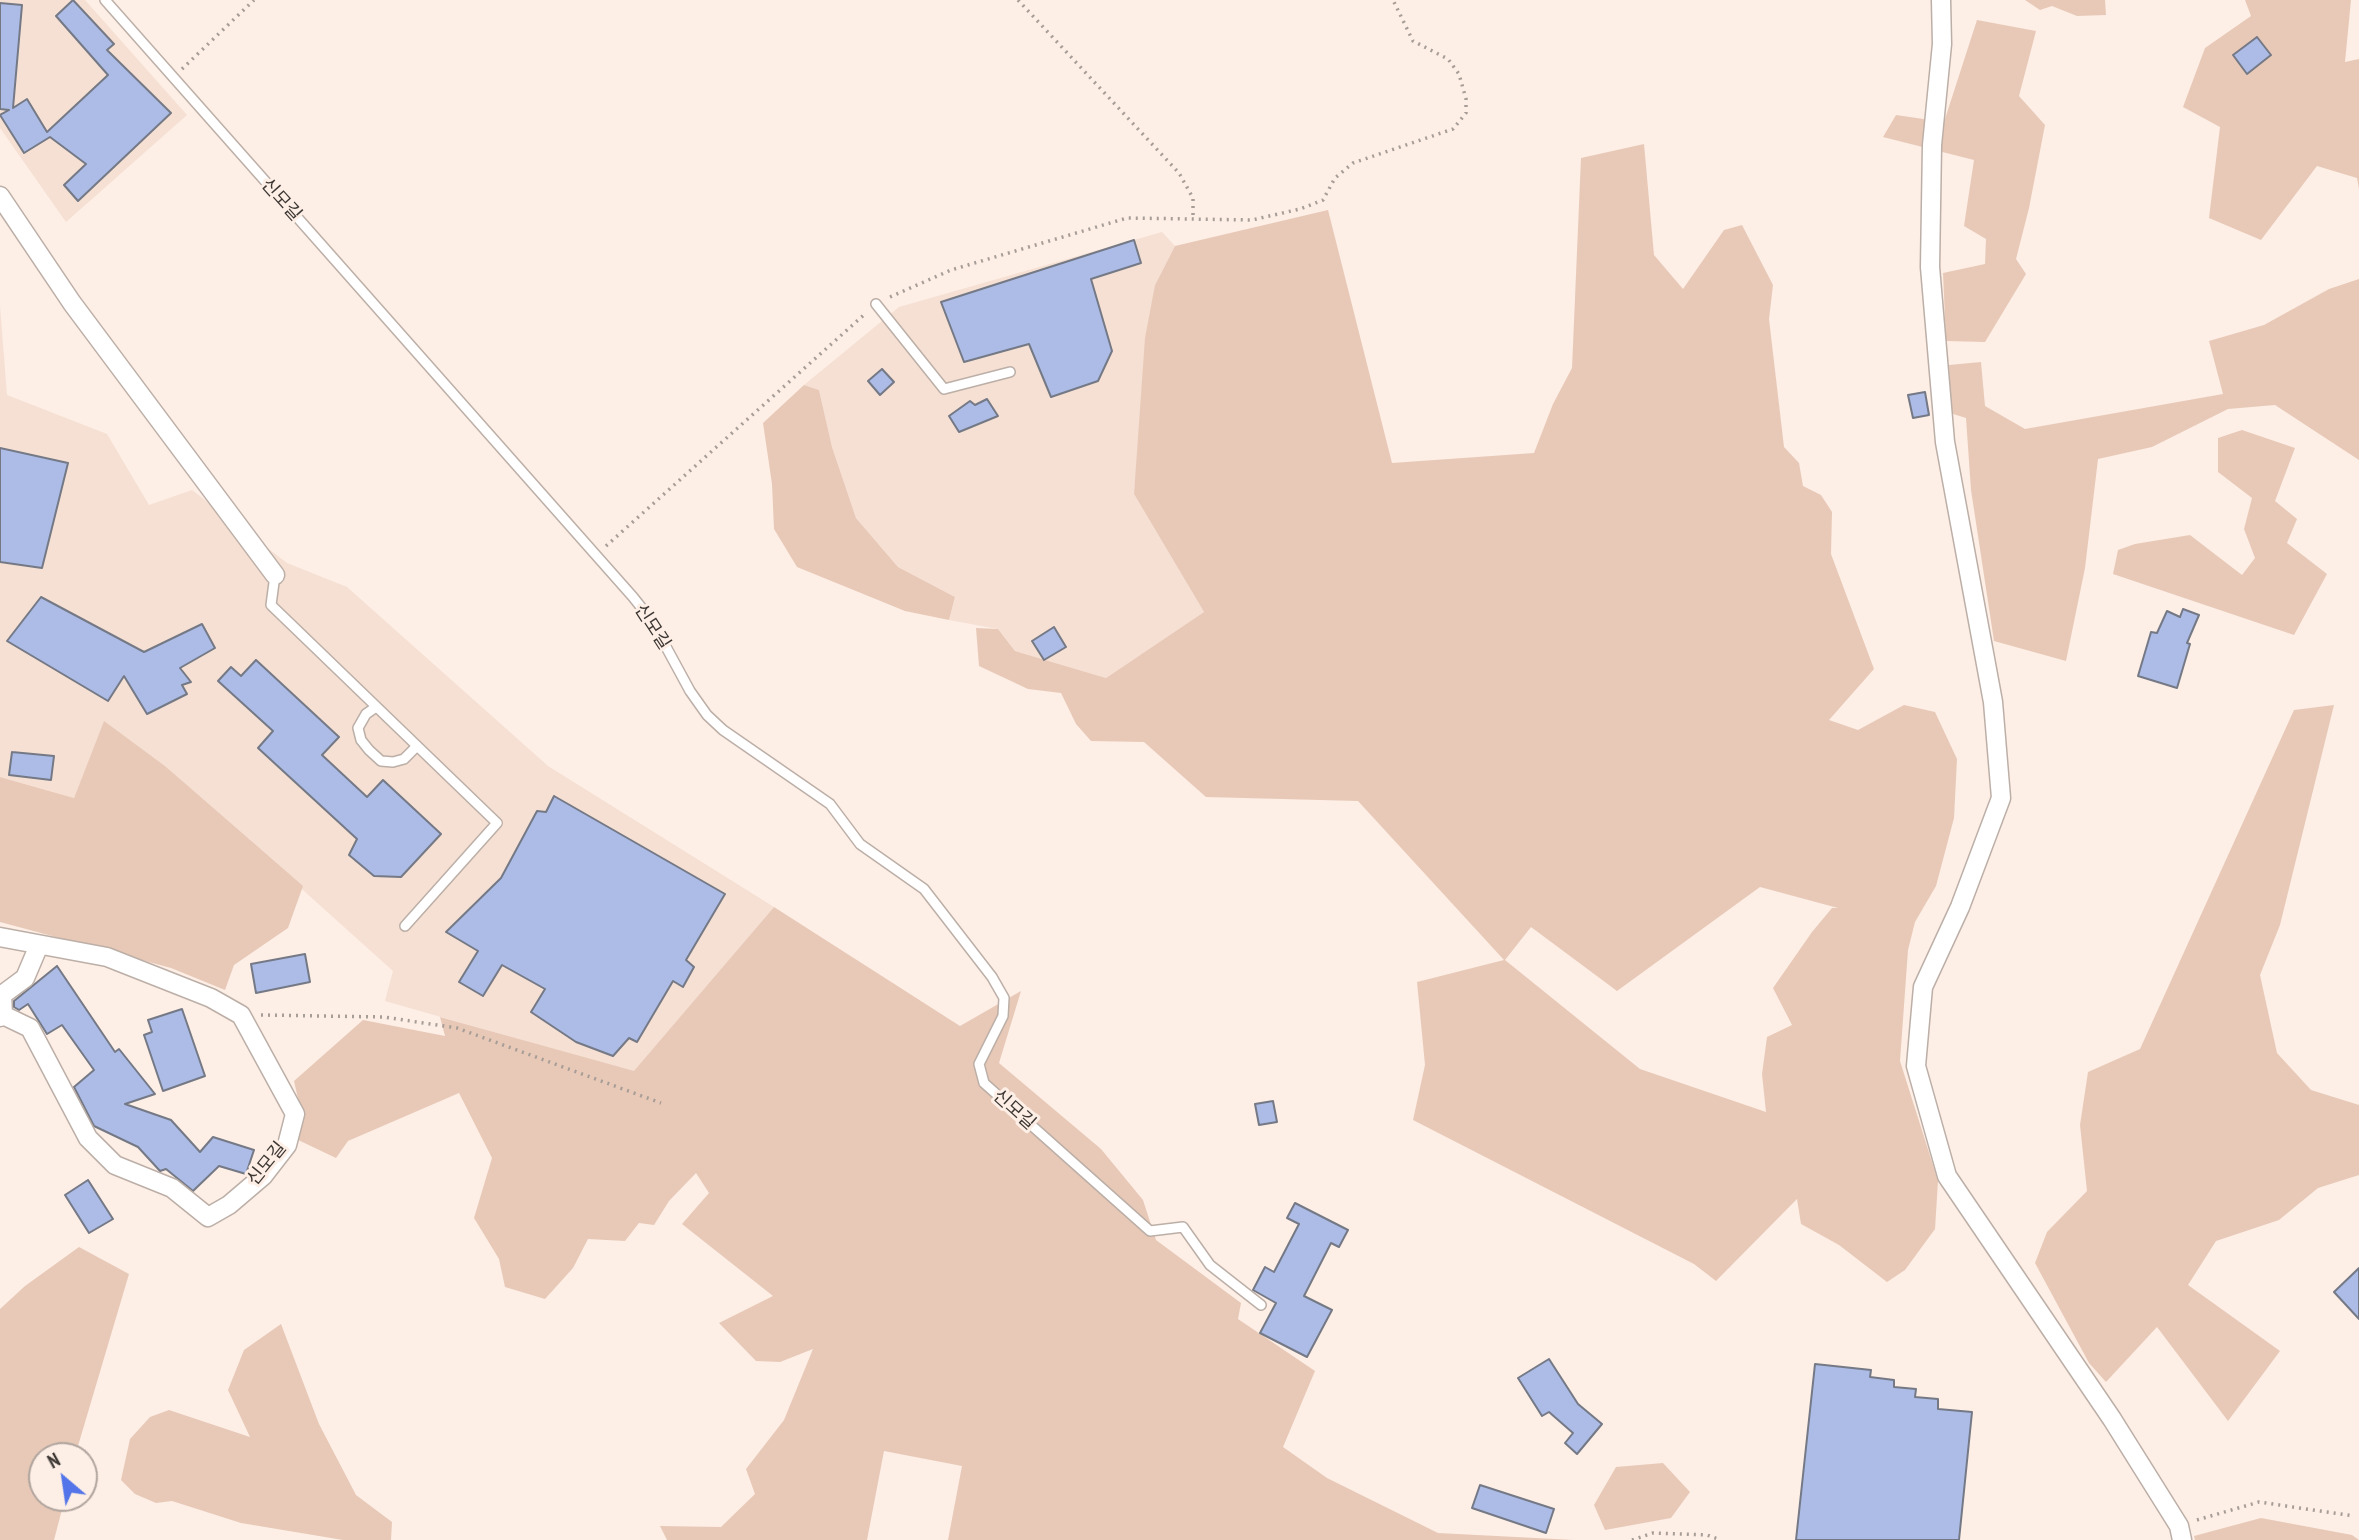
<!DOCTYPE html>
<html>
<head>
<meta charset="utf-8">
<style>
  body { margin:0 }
  #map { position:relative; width:2359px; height:1540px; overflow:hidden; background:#fdeee6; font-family:"PT Sans Narrow",sans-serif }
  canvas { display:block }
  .north { position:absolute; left:28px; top:1442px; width:70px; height:70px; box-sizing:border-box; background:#fdeee6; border:2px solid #b0a59e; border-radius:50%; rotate:331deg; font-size:19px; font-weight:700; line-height:28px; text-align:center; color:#3c3733 }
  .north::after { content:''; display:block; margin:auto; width:24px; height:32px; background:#5375e9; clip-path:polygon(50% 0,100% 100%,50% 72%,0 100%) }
</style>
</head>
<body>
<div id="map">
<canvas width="2359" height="1540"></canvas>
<div class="north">N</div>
</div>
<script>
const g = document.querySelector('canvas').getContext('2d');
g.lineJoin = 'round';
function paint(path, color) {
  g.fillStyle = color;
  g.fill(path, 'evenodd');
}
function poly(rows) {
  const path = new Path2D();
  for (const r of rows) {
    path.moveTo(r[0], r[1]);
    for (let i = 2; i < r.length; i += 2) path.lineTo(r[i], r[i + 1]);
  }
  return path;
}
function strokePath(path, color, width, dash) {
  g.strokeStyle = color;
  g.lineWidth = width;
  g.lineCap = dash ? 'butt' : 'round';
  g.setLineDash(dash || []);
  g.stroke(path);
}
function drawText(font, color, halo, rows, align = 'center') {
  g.font = font + ' "PT Sans Narrow","Noto Sans KR",sans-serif';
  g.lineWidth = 6;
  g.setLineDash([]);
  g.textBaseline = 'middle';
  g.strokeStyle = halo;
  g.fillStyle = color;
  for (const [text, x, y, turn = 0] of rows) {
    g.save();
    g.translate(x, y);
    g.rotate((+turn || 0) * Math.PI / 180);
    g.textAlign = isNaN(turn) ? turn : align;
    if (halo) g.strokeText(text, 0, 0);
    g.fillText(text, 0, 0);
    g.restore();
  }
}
paint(poly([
  [0,0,85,0,187,115,66,222,0,128],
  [1162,232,1175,246,1155,285,1134,494,1204,612,1106,678,1015,651,998,629,949,620,955,597,898,567,856,518,832,447,819,390,804,385,899,307],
  [0,306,7,395,107,434,149,505,192,490,287,563,347,587,548,766,774,907,634,1072,385,1001,393,971,165,766,104,722,74,798,0,777]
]), '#f5e0d3');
paint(poly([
  [2025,0,2105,0,2106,15,2077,16,2052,6,2040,10],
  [2245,0,2351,0,2345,62,2359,59,2359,189,2357,178,2317,166,2261,240,2209,218,2220,127,2183,107,2205,48,2251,16],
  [1977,20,2036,31,2019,96,2045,125,2029,208,2016,259,2026,274,1985,342,1946,341,1943,273,1985,264,1986,239,1964,226,1974,160,1883,137,1896,115,1944,122],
  [1644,144,1654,255,1683,289,1724,230,1742,225,1773,285,1769,319,1784,447,1799,463,1803,486,1821,495,1832,512,1831,554,1874,669,1829,720,1858,730,1904,705,1935,712,1957,759,1954,818,1936,886,1915,922,1908,950,1900,1061,1938,1181,1935,1229,1905,1270,1887,1282,1839,1245,1801,1224,1797,1199,1716,1281,1694,1264,1413,1120,1425,1065,1417,982,1504,960,1358,801,1206,797,1144,742,1091,741,1076,724,1061,693,1028,689,979,666,976,628,998,629,1015,651,1106,678,1204,612,1134,494,1145,338,1155,285,1175,246,1328,210,1392,463,1534,453,1553,404,1572,368,1581,158],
  [1760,887,1838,908,1832,908,1812,932,1773,988,1792,1025,1767,1037,1762,1074,1766,1112,1640,1069,1505,960,1531,927,1617,991],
  [2359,279,2359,460,2275,405,2228,409,2152,447,2098,459,2085,568,2066,661,1994,641,1971,490,1966,418,1950,413,1949,365,1981,362,1985,406,2025,429,2223,394,2209,341,2264,325,2329,289],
  [804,385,819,390,832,447,856,518,898,567,955,597,949,620,905,611,797,567,774,529,772,484,763,423],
  [2242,430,2295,448,2275,501,2297,519,2287,543,2327,574,2294,635,2113,574,2118,550,2135,544,2190,535,2242,575,2255,558,2244,529,2252,498,2218,472,2218,438],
  [2334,705,2280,925,2260,975,2277,1053,2311,1090,2359,1105,2359,1175,2318,1188,2279,1220,2216,1241,2188,1285,2280,1351,2228,1421,2157,1327,2106,1382,2089,1363,2035,1263,2047,1232,2087,1191,2080,1125,2088,1072,2140,1049,2294,710],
  [104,721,165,766,303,886,288,928,234,965,225,990,171,968,0,922,0,777,74,798],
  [774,907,960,1026,1021,991,999,1063,1101,1149,1143,1200,1156,1240,1241,1303,1238,1319,1315,1371,1283,1447,1327,1478,1438,1533,1574,1540,948,1540,962,1466,884,1451,867,1540,667,1540,660,1526,721,1527,755,1494,746,1469,784,1420,813,1349,780,1362,756,1361,719,1323,773,1296,682,1224,709,1193,696,1173,669,1201,654,1225,639,1223,625,1241,588,1239,573,1268,545,1299,505,1287,499,1259,474,1218,492,1158,459,1093,348,1141,336,1158,294,1138,303,1121,294,1081,363,1020,445,1036,440,1017,634,1071],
  [79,1247,129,1274,75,1456,42,1456,42,1498,65,1498,54,1540,0,1540,0,1309,25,1286],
  [281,1324,319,1424,356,1495,392,1522,391,1540,343,1540,241,1523,172,1501,156,1503,135,1494,121,1480,130,1439,150,1417,169,1410,250,1437,228,1390,244,1350],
  [1663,1463,1690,1492,1671,1518,1605,1530,1594,1505,1616,1467],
  [2261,1518,2352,1535,2359,1540,2195,1540,2194,1536]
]), '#e8c9b7');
const building = poly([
  [73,0,114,44,107,50,171,113,78,201,64,185,86,164,50,137,24,153,0,115,9,110,0,109,0,3,22,5,13,108,27,99,47,132,108,75,56,16,73,0],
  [2257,37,2271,55,2247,74,2233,55,2257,37],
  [1134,240,1141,263,1091,279,1112,351,1098,381,1051,397,1029,344,964,362,941,302,1134,240],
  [882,369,894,382,880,395,868,381,882,369],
  [1925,392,1929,415,1913,418,1908,395,1925,392],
  [987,399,998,416,959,432,949,416,970,401,975,405,987,399],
  [0,448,68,463,42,568,0,562,0,448],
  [41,597,144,652,202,624,215,648,180,668,191,682,182,685,187,694,147,714,124,676,108,701,7,641,41,597],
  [2183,609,2199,615,2187,643,2190,644,2177,688,2138,676,2151,632,2157,633,2167,611,2180,617,2183,609],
  [1054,627,1066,647,1044,660,1032,641,1054,627],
  [256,660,339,737,322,755,367,797,383,780,441,834,401,877,374,876,349,855,357,839,258,748,273,731,218,681,231,667,241,676,256,660],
  [12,752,54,756,51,780,9,775,12,752],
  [554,796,725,894,686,960,694,967,683,987,673,981,637,1042,629,1038,613,1056,576,1042,531,1012,545,989,502,965,483,996,459,982,478,951,446,932,501,878,537,811,546,812,554,796],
  [305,954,310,982,256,993,251,964,305,954],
  [57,966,115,1052,119,1049,155,1094,125,1104,171,1120,200,1152,213,1137,254,1150,246,1174,219,1166,193,1191,166,1169,160,1171,138,1147,94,1126,74,1087,94,1070,62,1025,47,1034,28,1004,19,1010,14,1007,14,1001,57,966],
  [182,1009,205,1076,163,1091,144,1035,152,1032,148,1020,182,1009],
  [1273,1101,1277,1122,1259,1125,1255,1104,1273,1101],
  [88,1180,113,1219,89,1233,65,1195,88,1180],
  [1295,1203,1348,1230,1339,1247,1331,1243,1304,1296,1332,1310,1307,1357,1260,1333,1276,1303,1253,1290,1265,1267,1274,1272,1299,1224,1287,1218,1295,1203],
  [2359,1268,2359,1319,2334,1292,2359,1268],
  [1549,1359,1578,1404,1602,1424,1577,1454,1565,1443,1573,1433,1549,1412,1542,1416,1518,1378,1549,1359],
  [1815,1364,1871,1370,1870,1377,1894,1380,1894,1387,1916,1389,1915,1397,1938,1399,1938,1409,1972,1412,1959,1540,1796,1540,1815,1364],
  [1480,1485,1554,1509,1546,1533,1472,1508,1480,1485]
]);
paint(building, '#acbce7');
strokePath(building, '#747985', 2);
const lane = poly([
  [105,0,633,597,652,621,690,691,707,715,723,730,830,804,860,844,924,889,992,977,1004,998,1003,1016,979,1064,984,1083,1150,1231,1183,1227,1210,1265,1261,1305],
  [876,304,944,389,1010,372],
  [275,575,271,605,497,823,405,926],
  [376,707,366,714,358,728,361,740,369,750,381,761,393,762,404,759,417,746]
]);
const street = poly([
  [1941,0,1942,44,1932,145,1930,267,1945,442,1993,702,2001,798,1960,907,1923,987,1916,1066,1947,1176,2112,1419,2179,1526,2182,1540],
  [0,196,72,303,275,575],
  [0,937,107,957,211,998,241,1015,295,1114,287,1145,263,1176,229,1205,208,1217,172,1188,115,1165,88,1138,30,1028,3,1015,0,1017],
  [3,1015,2,995,25,978,39,945]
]);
strokePath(lane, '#bcafa7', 12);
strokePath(street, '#bcafa7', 21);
strokePath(poly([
  [1018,0,1179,173,1193,198,1193,218],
  [182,69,254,0],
  [890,297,951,270,1127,218,1252,220,1300,209,1323,200,1335,178,1353,163,1453,129,1466,113,1466,99,1459,74,1448,59,1413,41,1393,0],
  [606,546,866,313],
  [261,1015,384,1017,457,1028,661,1103],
  [2197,1520,2259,1502,2354,1516],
  [1632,1540,1653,1533,1707,1535,1721,1540]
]), '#a79d97', 3.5, [2, 5]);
strokePath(lane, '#fff', 9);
strokePath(street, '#fff', 18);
drawText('18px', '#3c3733', '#fdeee6', [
  ["신모길",281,200,48],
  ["신모길",652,627,57],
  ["신모길",1014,1110,42],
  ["신모길",267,1164,-51]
]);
</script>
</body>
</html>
